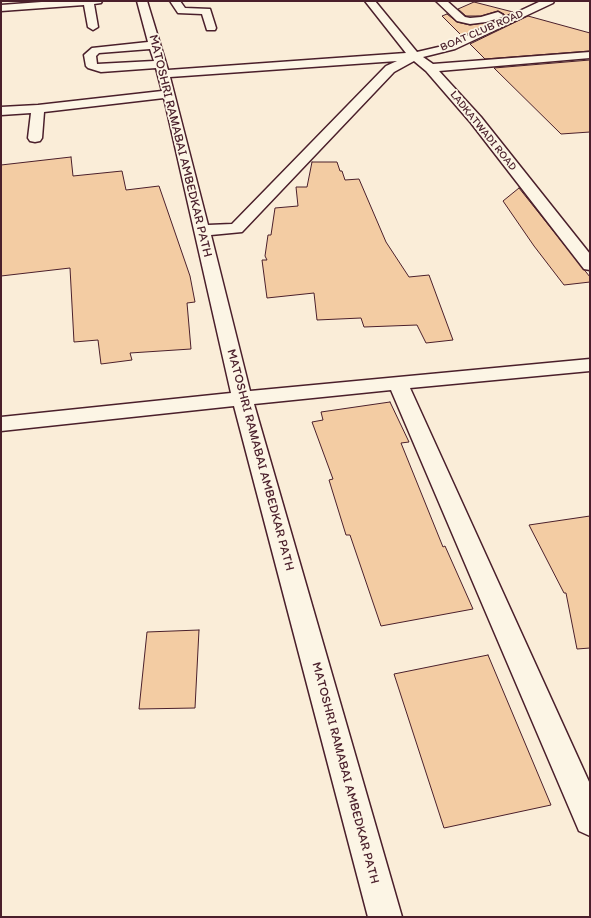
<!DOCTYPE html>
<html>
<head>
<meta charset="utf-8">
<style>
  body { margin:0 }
  #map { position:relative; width:591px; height:918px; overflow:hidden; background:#faedd8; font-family:Itim,sans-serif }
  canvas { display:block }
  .frame { position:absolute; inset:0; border:2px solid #4a1f2b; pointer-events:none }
</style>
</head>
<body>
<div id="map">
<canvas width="591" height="918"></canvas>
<div class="frame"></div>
</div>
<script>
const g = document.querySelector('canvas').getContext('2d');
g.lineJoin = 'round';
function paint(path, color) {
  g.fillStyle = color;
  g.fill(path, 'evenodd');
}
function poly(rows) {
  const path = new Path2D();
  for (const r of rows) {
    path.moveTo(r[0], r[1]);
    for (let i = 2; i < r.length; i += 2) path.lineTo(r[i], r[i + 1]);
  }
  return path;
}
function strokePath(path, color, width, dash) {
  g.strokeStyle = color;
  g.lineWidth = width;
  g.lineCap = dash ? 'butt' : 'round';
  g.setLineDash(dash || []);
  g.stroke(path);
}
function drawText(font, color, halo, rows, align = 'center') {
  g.font = font + ' Itim,sans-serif';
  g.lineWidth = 3.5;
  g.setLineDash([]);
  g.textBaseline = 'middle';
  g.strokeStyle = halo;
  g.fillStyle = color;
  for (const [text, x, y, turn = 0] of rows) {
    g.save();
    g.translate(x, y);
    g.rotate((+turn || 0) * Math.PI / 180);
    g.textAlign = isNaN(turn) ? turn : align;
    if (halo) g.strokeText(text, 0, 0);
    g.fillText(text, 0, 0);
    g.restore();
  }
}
const building = poly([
  [474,2,513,12,504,17,504,14,498,11,481,16,466,16,458,9,474,2],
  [447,14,457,22,470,25,496,21,462,36,442,16,447,14],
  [528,16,590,33,590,51,485,59,470,44,528,16],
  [590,60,590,132,561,134,494,68,590,60],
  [71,157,73,176,122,171,126,190,159,186,190,276,195,302,187,303,191,349,130,353,132,360,101,364,98,340,74,342,70,268,1,276,1,165,71,157],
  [312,162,337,162,340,171,342,171,345,180,359,179,386,242,409,277,429,275,453,340,426,343,417,325,364,327,361,318,317,320,314,293,267,298,262,260,267,260,265,256,268,235,271,235,275,208,298,206,296,187,307,187,312,162],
  [519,188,590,277,590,282,564,285,534,246,503,201,519,188],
  [390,402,409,442,401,443,443,547,445,546,473,609,381,626,350,535,346,535,329,480,333,479,312,422,323,420,321,412,390,402],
  [590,516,590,648,577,649,566,593,564,593,529,525,590,516],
  [199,630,195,708,139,709,147,632,199,630],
  [488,655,551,805,444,828,394,674,488,655]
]);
paint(building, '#f3cca3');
strokePath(building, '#4a1f2b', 1);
const street = poly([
  [55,1,102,1,101,3,94,4,98,27,93,30,88,27,84,5,1,11,1,5,55,1],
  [137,1,147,1,168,70,406,53,365,1,375,1,417,52,447,45,541,1,554,1,553,3,455,49,423,57,433,64,590,52,590,58,439,71,481,117,590,254,590,270,584,269,471,123,426,71,414,61,394,72,242,232,211,235,250,391,590,359,590,371,410,388,590,784,590,836,579,831,391,390,254,404,402,917,368,917,234,406,1,431,1,417,231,393,164,98,44,112,42,138,40,141,35,142,30,141,28,138,31,113,1,115,1,107,38,105,162,91,156,68,101,72,88,68,86,66,84,55,92,48,148,42,137,1],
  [150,49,154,61,97,64,96,56,99,53,150,49],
  [397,61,386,66,232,224,208,225,170,77,397,61],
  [170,1,180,1,185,8,210,9,216,28,215,30,207,30,202,14,178,13,170,1],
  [436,1,447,1,465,17,470,18,481,17,498,12,503,15,502,17,486,22,470,24,457,21,436,1]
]);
strokePath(street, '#4a1f2b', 3);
paint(street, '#fcf5e5');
drawText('11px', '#4a1f2b', '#fcf5e5', [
  ["BOAT CLUB ROAD",482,31,-23],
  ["LADKATWADI ROAD",483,131,51]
]);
drawText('13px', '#4a1f2b', '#fcf5e5', [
  ["MATOSHRI RAMABAI AMBEDKAR PATH",180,146,76],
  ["MATOSHRI RAMABAI AMBEDKAR PATH",260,460,75],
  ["MATOSHRI RAMABAI AMBEDKAR PATH",345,773,75]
]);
</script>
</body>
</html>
